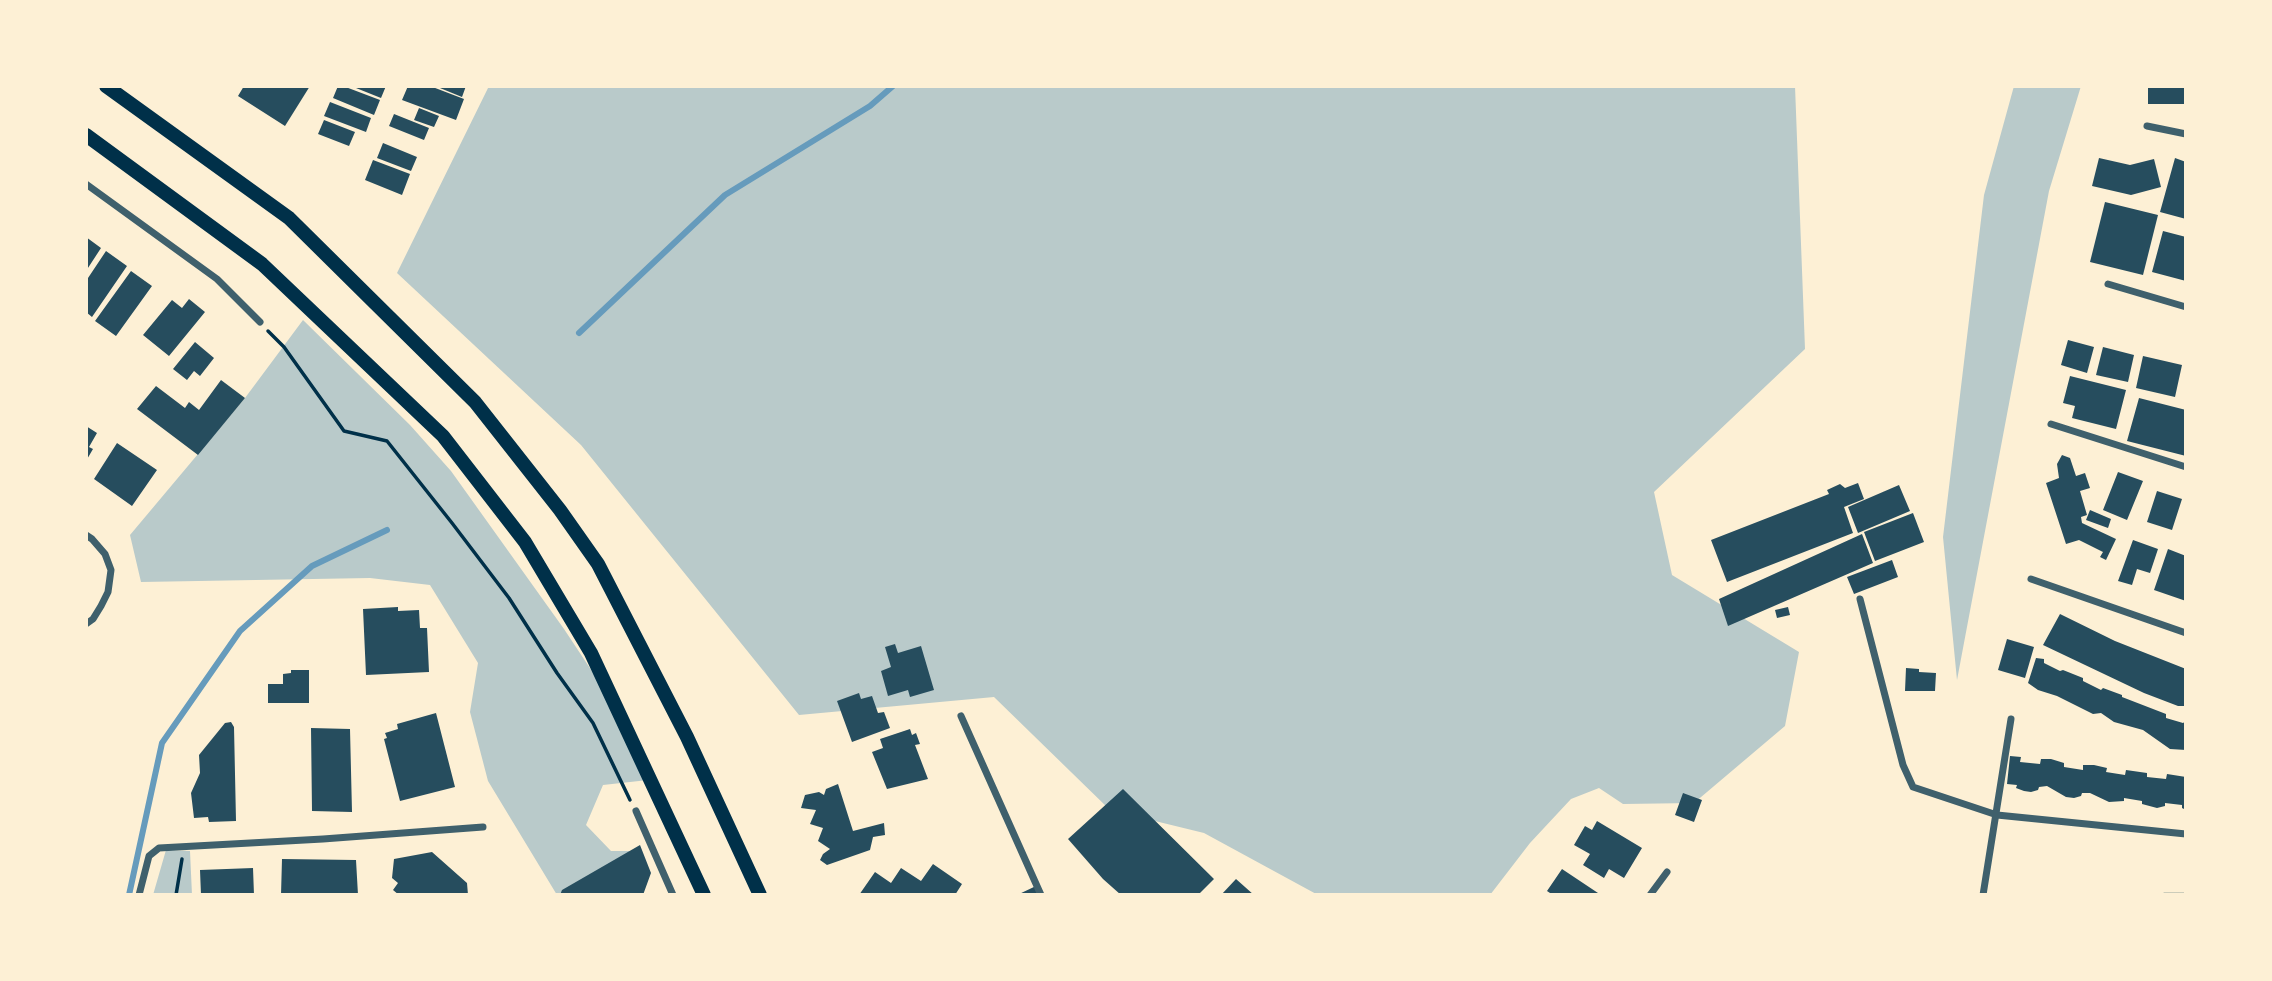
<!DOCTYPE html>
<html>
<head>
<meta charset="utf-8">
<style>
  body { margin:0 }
  #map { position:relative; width:2272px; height:981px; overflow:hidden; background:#fdf0d5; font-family:Mulish,sans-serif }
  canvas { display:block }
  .frame { position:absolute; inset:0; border:88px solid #fdf0d5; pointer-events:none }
</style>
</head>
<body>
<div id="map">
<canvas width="2272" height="981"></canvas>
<div class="frame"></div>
</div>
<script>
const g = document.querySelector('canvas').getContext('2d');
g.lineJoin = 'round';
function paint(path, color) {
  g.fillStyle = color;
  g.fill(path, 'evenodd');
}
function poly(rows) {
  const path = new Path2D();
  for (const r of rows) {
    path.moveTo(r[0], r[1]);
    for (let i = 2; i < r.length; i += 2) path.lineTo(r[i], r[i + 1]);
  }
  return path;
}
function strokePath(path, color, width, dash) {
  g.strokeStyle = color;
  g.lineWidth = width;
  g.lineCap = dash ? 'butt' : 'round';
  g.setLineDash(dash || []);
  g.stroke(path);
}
paint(poly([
  [489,86,1795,86,1805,349,1654,492,1672,575,1799,652,1785,726,1694,803,1623,804,1599,788,1571,799,1530,843,1490,895,1318,895,1204,833,1110,810,994,697,799,715,581,445,397,273],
  [2014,86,2081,86,2049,191,1957,680,1943,537,1984,195],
  [303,320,410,425,451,471,564,629,623,718,648,780,603,785,586,825,611,851,630,851,609,869,557,895,488,781,470,712,478,663,430,585,370,578,141,582,130,535,245,398],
  [166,850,190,851,192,895,153,895]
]), '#b9caca');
strokePath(poly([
  [579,333,725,195,870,106,893,86],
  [129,895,162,743,240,631,312,566,387,530]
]), '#669bbc', 6);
paint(poly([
  [244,86,310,86,285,126,238,96],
  [338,86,343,86,380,100,374,115,333,98],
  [351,86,386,86,381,98],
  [408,86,430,86,464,99,456,120,402,100],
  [435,86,466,86,462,97],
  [2148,86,2186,86,2186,104,2148,104],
  [330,102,371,118,366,132,324,116],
  [419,108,439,116,434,127,414,120],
  [394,114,429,128,424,140,389,126],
  [324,120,355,132,349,146,318,134],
  [383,143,417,157,411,171,377,158],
  [2099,158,2130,165,2154,159,2161,187,2131,195,2092,186],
  [2175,158,2186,162,2186,219,2160,212],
  [373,160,410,174,402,195,365,180],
  [2105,202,2158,215,2143,275,2090,262],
  [2163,231,2186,237,2186,281,2152,272],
  [86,237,101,248,86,271],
  [106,251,127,266,92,317,86,312,86,281],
  [131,271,152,286,116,336,95,321],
  [189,299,205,312,169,356,143,335,172,300,182,308],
  [2068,340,2094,347,2087,373,2061,365],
  [195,342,214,358,200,376,194,371,187,380,173,369],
  [2103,347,2134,355,2128,382,2096,375],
  [2143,356,2182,365,2175,397,2136,388],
  [2070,376,2126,390,2116,429,2072,418,2075,406,2063,403],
  [221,380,245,398,198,455,137,409,156,386,185,408,189,402,199,410],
  [2139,398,2186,410,2186,456,2127,441],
  [86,426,97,433,89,447,93,449,86,461],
  [117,443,157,470,132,506,94,479],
  [2062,455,2070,458,2076,476,2085,473,2090,488,2080,491,2087,515,2081,517,2082,523,2116,539,2106,560,2100,557,2103,552,2079,540,2066,544,2046,483,2059,478,2057,464],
  [2118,472,2143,481,2127,520,2103,510],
  [1858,483,1864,499,1844,507,1853,533,1727,582,1711,540,1829,494,1827,490,1840,484,1845,488],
  [1899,485,1910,511,1858,533,1848,507],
  [2157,491,2182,499,2172,530,2147,522],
  [2090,510,2111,519,2108,528,2086,520],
  [1913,513,1924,542,1875,561,1864,532],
  [1862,534,1873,563,1728,626,1719,599],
  [2133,540,2158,549,2150,573,2137,569,2132,585,2118,581],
  [2168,549,2186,556,2186,601,2154,590],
  [1892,560,1898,577,1854,594,1847,577],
  [398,607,398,611,419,610,420,628,427,628,429,672,366,675,363,609],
  [1788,607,1790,615,1777,618,1775,610],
  [2060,614,2115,641,2186,669,2186,706,2178,706,2144,693,2043,645],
  [2007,639,2034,647,2025,678,1998,670],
  [895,644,898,653,921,646,934,690,910,697,908,690,888,696,881,671,891,667,885,647],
  [2036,658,2044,659,2044,663,2060,671,2063,670,2083,678,2083,681,2101,690,2103,688,2122,695,2122,697,2166,714,2166,718,2183,723,2186,721,2186,750,2170,749,2143,730,2114,722,2101,713,2093,714,2057,696,2038,690,2028,683],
  [1906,668,1919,669,1919,672,1936,673,1935,691,1905,691],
  [291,670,309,670,309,703,268,703,268,684,283,684,283,674,291,673],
  [859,693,861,699,872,696,878,713,884,712,890,728,852,742,837,701],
  [436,713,455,787,400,801,384,739,387,738,385,733,398,729,397,724],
  [231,722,234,727,236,821,209,822,208,817,194,818,191,793,200,773,199,755,225,723],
  [311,728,350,729,352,812,312,811],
  [910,729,912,735,916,733,920,744,915,745,928,779,887,789,872,752,883,748,880,739],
  [2010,756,2021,757,2020,762,2040,764,2041,759,2051,759,2064,763,2064,767,2083,770,2083,765,2094,765,2107,768,2106,772,2125,775,2126,770,2147,773,2147,777,2166,779,2167,774,2186,777,2186,810,2182,808,2182,805,2165,803,2165,806,2157,808,2142,804,2142,801,2124,798,2124,801,2109,802,2090,793,2082,793,2081,796,2074,798,2066,797,2047,786,2039,787,2038,790,2031,792,2024,791,2016,788,2017,785,2007,784],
  [838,784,853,831,884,823,885,835,873,837,870,850,827,865,820,860,823,854,830,849,818,841,823,828,810,824,816,810,801,808,805,795,819,792,824,795,826,789],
  [1123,789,1214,879,1198,895,1121,895,1103,879,1068,839],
  [1683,793,1702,800,1694,822,1675,815],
  [1597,821,1642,848,1624,878,1609,869,1604,878,1583,865,1590,854,1574,845,1585,826,1592,830],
  [640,845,651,873,643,895,560,895,562,890],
  [432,852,467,883,468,895,399,895,393,890,398,883,392,878,394,859],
  [282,859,356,860,358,895,281,895],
  [933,864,962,884,955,895,859,895,875,872,891,883,901,868,921,881],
  [253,868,254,895,201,895,200,870],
  [1562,869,1601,895,1553,895,1547,891],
  [1236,879,1254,895,1221,895],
  [1036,886,1041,895,1017,895]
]), '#264d5e');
strokePath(poly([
  [268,331,284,347,344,431,387,441,452,523,509,598,557,673,593,723,630,800],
  [176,895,182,859]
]), '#003049', 3.5);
strokePath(poly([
  [2164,895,2186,895]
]), '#3f606c', 4.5);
strokePath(poly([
  [2147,126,2186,134],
  [86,184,217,279,260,322],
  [2108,284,2186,307],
  [2051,424,2186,467],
  [86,535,92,539,105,554,111,570,108,592,101,606,93,619,86,624],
  [2031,579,2186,633],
  [1860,599,1903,765,1913,787,1997,815,2186,834],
  [961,716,1041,895],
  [636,811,673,895],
  [139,895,149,856,159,848,323,839,483,827],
  [1650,895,1667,872],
  [1983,895,2011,719]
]), '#3f606c', 7);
strokePath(poly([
  [106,86,289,218,475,402,560,510,598,564,687,737,760,895],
  [86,135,262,264,443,436,525,542,591,653,704,895]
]), '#003049', 14);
</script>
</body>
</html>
